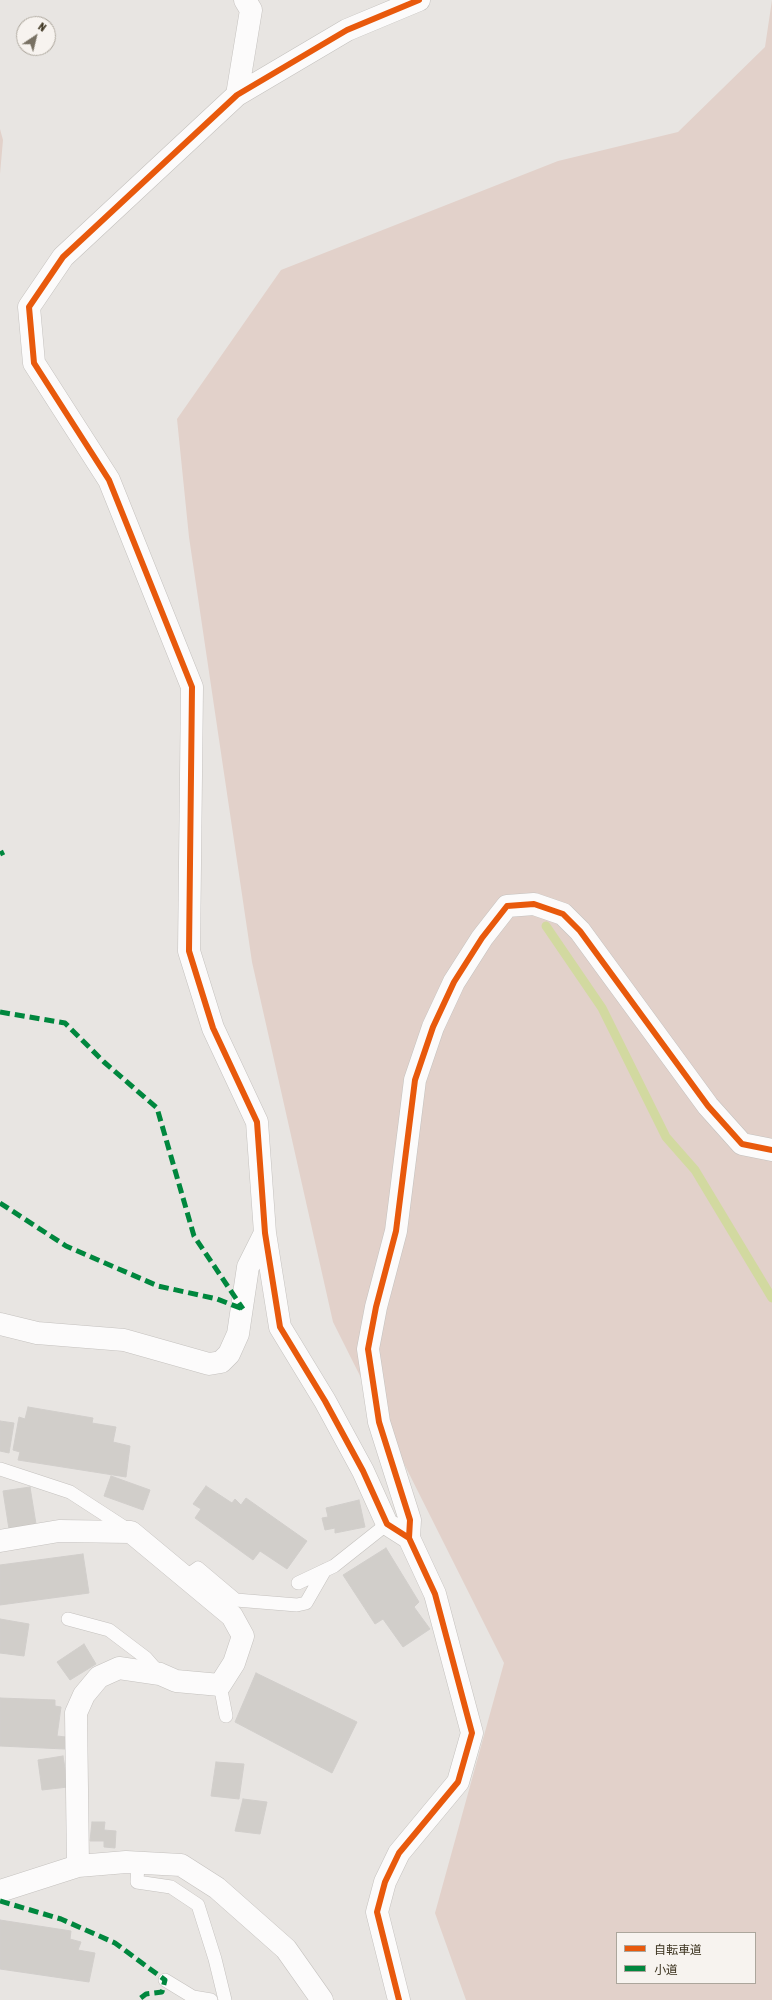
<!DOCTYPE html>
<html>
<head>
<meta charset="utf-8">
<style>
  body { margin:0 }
  #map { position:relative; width:772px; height:2000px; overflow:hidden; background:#e8e5e2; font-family:"Asap Condensed","Noto Sans JP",sans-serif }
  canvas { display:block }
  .legend { position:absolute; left:616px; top:1932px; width:140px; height:52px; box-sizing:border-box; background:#f7f3ef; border:1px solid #aca69c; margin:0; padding:5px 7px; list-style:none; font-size:12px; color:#3c331f }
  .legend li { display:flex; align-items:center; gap:8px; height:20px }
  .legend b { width:20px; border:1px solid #aca69c }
  .north { position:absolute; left:16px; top:16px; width:40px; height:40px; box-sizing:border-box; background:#f7f3ef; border:1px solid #aca69c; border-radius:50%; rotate:35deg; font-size:11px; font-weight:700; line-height:16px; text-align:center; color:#3c331f }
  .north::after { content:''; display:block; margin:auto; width:14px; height:18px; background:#787163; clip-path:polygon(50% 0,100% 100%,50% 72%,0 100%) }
</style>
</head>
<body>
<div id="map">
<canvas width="772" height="2000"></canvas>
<ul class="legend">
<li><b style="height:5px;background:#e8590c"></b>自転車道</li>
<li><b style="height:5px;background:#00873e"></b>小道</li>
</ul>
<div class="north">N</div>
</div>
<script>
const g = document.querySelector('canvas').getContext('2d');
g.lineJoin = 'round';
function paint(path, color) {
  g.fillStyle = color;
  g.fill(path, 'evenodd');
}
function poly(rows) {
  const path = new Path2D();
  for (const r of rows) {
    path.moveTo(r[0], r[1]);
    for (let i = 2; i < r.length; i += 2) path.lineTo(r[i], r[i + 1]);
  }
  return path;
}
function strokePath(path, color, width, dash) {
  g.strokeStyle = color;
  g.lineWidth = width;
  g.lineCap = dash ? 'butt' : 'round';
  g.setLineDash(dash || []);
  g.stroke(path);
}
paint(poly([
  [772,0,772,2000,466,2000,435,1913,504,1663,333,1322,252,962,189,537,177,419,281,270,558,161,678,132,765,47],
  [617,1933,755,1933,755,1983,617,1983],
  [0,129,3,140,0,174]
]), '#e2d1ca');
strokePath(poly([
  [546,926,602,1008,666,1137,695,1170,772,1298]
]), '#d2d9a0', 9);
const building = poly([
  [28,1407,93,1418,92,1423,116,1427,113,1442,130,1446,126,1477,18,1460,20,1452,13,1450,19,1417,25,1419,28,1407],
  [0,1421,14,1423,9,1453,0,1451,0,1421],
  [111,1476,150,1490,143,1510,104,1496,111,1476],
  [206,1486,232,1503,235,1499,241,1505,246,1498,307,1541,287,1569,260,1551,253,1560,195,1518,201,1509,193,1504,206,1486],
  [30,1487,36,1524,9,1529,3,1491,30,1487],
  [359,1500,365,1527,335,1533,335,1528,325,1530,322,1518,328,1517,326,1508,359,1500],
  [386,1548,419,1602,414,1607,430,1629,403,1647,383,1619,375,1624,343,1575,386,1548],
  [83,1554,89,1593,0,1605,0,1565,83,1554],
  [0,1619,29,1624,24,1656,0,1653,0,1619],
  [84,1644,96,1664,70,1680,57,1662,84,1644],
  [256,1673,357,1722,332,1773,235,1722,256,1673],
  [0,1698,55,1700,55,1706,61,1707,57,1736,66,1737,65,1749,0,1746,0,1698],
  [63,1756,68,1787,42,1790,38,1760,63,1756],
  [216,1762,244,1764,239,1799,211,1796,216,1762],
  [243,1799,267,1802,260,1834,235,1831,243,1799],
  [92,1822,105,1822,104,1830,116,1831,115,1848,104,1847,104,1841,90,1841,92,1822],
  [0,1920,71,1931,70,1939,81,1942,78,1950,95,1953,89,1982,0,1969,0,1920]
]);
paint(building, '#d1ceca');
strokePath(building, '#d1cecb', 1);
const service = poly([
  [0,1469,70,1492,127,1529],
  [185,1577,198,1568,236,1600,297,1605,306,1603,325,1570],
  [298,1583,334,1566,387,1524],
  [68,1619,109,1630,146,1658,160,1674],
  [220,1685,226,1716],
  [138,1863,137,1882,171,1887,198,1905,215,1959,225,2000],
  [165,1980,193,1997,211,2000]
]);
const minor = poly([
  [237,95,251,10,245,0],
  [0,1324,37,1333,124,1340,209,1364,221,1362,229,1354,238,1334,248,1267,265,1233],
  [409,1538,387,1524,363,1471,325,1401,280,1327,265,1233,257,1122,213,1028,189,951,192,687,109,480,34,363,29,307,63,257,237,95,347,30,419,0],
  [0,1541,59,1531,131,1532,232,1616,243,1636,234,1663,220,1685,176,1681,160,1674,119,1668,99,1677,84,1695,76,1713,78,1866],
  [0,1891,78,1866,126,1862,181,1865,217,1888,286,1949,322,2000],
  [399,2000,377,1912,385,1882,399,1853,458,1782,472,1733,435,1594,409,1538,410,1520,379,1422,368,1349,376,1307,396,1231,415,1080,433,1027,454,982,482,938,507,906,534,904,563,914,580,931,708,1106,742,1144,772,1150]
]);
strokePath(service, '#c4c1be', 14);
strokePath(minor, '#c4c1be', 23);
strokePath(service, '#fcfbfb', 13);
strokePath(minor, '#fcfbfb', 22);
strokePath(poly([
  [0,854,4,852],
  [0,1012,65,1023,104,1062,157,1108,194,1236,243,1309],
  [0,1203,66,1246,158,1286,217,1299,243,1309],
  [0,1901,61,1919,115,1943,165,1980,162,1992,146,1994,138,2000]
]), '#00873e', 5, [10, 5]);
strokePath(poly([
  [409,1538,387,1524,363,1471,325,1401,280,1327,265,1233,257,1122,213,1028,189,951,192,687,109,480,34,363,29,307,63,257,237,95,347,30,419,0],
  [399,2000,377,1912,385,1882,399,1853,458,1782,472,1733,435,1594,409,1538,410,1520,379,1422,368,1349,376,1307,396,1231,415,1080,433,1027,454,982,482,938,507,906,534,904,563,914,580,931,708,1106,742,1144,772,1150]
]), '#e8590c', 6);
</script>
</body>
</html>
